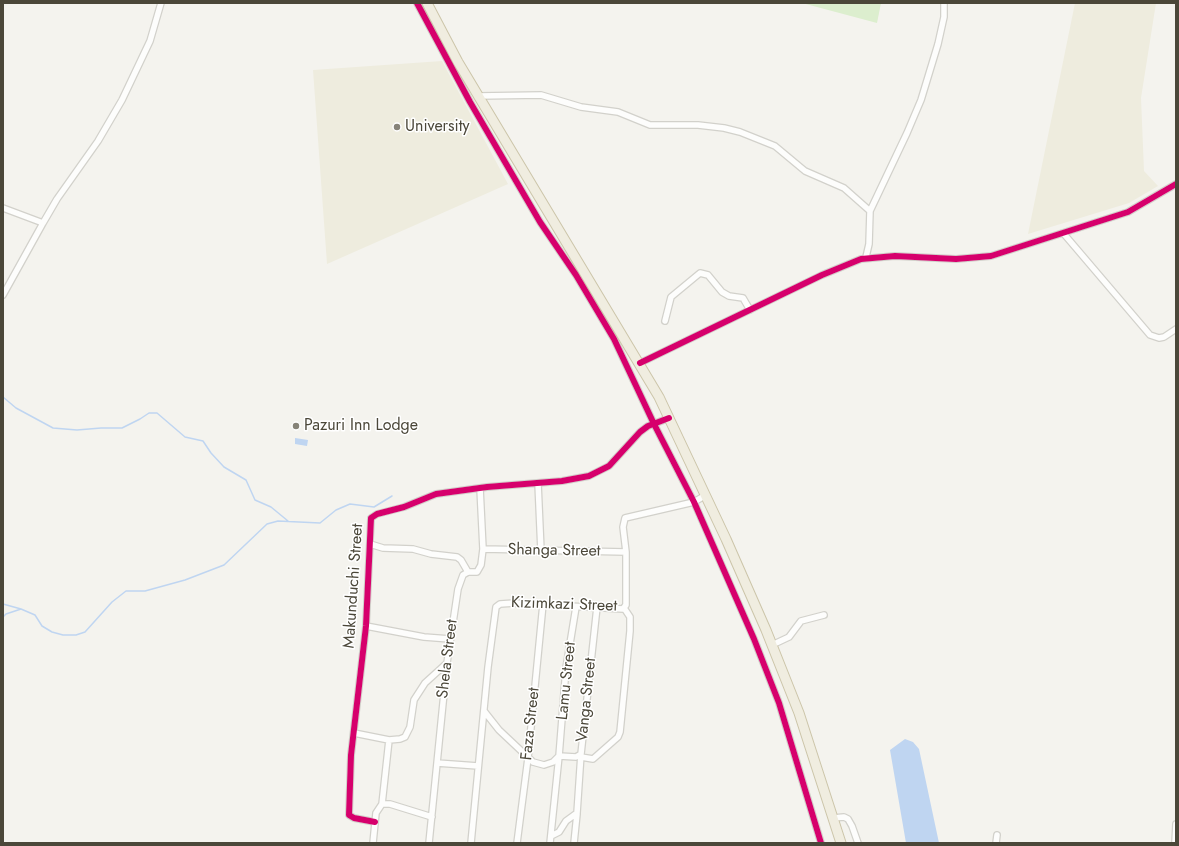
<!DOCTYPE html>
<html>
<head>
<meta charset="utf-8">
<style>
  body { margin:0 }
  #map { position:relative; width:1179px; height:846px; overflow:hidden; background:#f4f3ee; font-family:Jost,sans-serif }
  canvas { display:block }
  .frame { position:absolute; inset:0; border:4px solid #4b4739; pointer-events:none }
</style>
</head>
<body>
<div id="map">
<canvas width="1179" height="846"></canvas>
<div class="frame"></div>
</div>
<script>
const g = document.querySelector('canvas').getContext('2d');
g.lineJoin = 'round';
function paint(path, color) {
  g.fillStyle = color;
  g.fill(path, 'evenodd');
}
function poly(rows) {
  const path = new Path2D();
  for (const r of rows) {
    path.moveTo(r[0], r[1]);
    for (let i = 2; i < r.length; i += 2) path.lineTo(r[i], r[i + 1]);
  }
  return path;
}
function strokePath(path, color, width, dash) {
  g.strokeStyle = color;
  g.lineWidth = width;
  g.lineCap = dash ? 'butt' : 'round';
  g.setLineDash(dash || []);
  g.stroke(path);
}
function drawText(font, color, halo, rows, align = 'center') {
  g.font = font + ' Jost,sans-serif';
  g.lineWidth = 3;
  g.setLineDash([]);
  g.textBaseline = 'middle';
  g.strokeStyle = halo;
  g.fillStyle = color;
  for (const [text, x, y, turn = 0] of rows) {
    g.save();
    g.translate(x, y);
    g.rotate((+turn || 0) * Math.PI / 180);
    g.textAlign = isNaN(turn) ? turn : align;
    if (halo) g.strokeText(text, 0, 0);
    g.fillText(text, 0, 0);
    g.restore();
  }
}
paint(poly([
  [1075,3,1156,3,1141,98,1144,171,1158,186,1129,203,1028,234],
  [442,61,508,184,327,264,313,70]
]), '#eeecde');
paint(poly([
  [802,3,881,3,877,23]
]), '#dceece');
paint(poly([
  [295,438,308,440,307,446,295,444],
  [905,739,913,742,919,749,939,843,906,843,890,750]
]), '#bfd5f1');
strokePath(poly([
  [3,397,16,408,53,428,77,430,101,428,122,428,140,419,149,413,157,413,185,437,203,441,211,453,224,467,246,480,255,500,271,507,288,521],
  [3,604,21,609],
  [3,617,6,614,21,609,35,615,42,626,52,632,63,635,76,635,85,632,112,602,126,591,145,591,185,580,224,565,267,524,278,521,320,523,336,510,350,504,374,507,392,496]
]), '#bfd5f1', 1.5);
const minor = poly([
  [417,3,470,102,540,222,576,275,614,339,654,424,694,502,754,639,779,703,821,843],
  [478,96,541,95,581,107,618,112,650,125,698,125,724,128,740,132,775,146,805,171,844,188,870,211],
  [3,208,43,223,3,295],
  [43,223,57,199,98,141,122,100,150,41,161,3],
  [1064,234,1150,335,1159,338,1164,337,1176,329],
  [866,257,869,244,870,211,907,133,921,100,938,44,944,17,944,3],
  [665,321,671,297,700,273,708,275,722,292,729,296,743,298,750,310],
  [640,363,822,275,861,259,895,256,956,259,991,256,1128,212,1176,184],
  [538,483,541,551],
  [370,544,383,548,413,549,431,554,457,557,461,560,468,572],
  [483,549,626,552],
  [366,626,424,637,450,639],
  [772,645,789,637,801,621,824,615],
  [484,711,499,730,533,762,544,765,553,762,559,756,566,668,576,607],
  [354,733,389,740,400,739,405,737,410,727,414,700,425,683,447,663],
  [581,757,593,759,618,737,620,732,630,631,630,617,624,608],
  [437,763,478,766],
  [382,804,389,740],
  [833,818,844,817,848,819,852,826,858,843],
  [375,822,354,818,349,815,351,755,366,626,371,518,377,514,404,507,436,494,487,487,562,481,589,476,609,466,640,432,648,426,669,418],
  [551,836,559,832,566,821,577,813,581,754],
  [373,843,376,813,382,804,390,804,432,817],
  [429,843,447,663,458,589,463,575,468,572,477,572,481,565,483,549,480,488],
  [471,843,488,667,496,607,500,604,515,603,623,609,626,605,626,552,623,527,625,518,694,502,706,495],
  [517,843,528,758,543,604],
  [550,843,559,756,576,757,581,754,597,607],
  [574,843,577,814],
  [996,843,997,835],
  [1175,843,1176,824]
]);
const trunk = poly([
  [427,3,458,62,659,397,726,539,766,630,799,713,841,843]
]);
strokePath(minor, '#d2d1cb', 8);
strokePath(trunk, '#ccc5a9', 11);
strokePath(minor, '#fdfdfc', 5.5);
strokePath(trunk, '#f0ede0', 9);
strokePath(poly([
  [417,3,470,102,540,222,576,275,614,339,654,424,694,502,754,639,779,703,821,843],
  [640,363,822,275,861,259,895,256,956,259,991,256,1128,212,1176,184],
  [375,822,354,818,349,815,351,755,366,626,371,518,377,514,404,507,436,494,487,487,562,481,589,476,609,466,640,432,648,426,669,418]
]), '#d6006c', 6);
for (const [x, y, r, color] of [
  [397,127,4,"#868378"],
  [296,426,4,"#868378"]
]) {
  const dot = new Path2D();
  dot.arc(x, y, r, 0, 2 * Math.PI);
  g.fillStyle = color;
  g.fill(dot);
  strokePath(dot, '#fff', 1.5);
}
drawText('16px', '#4b4739', '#fff', [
  ["University",405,127],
  ["Pazuri Inn Lodge",304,426]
], 'left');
drawText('16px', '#4b4739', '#fff', [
  ["Shanga Street",554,551,1],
  ["Makunduchi Street",354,586,-86],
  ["Kizimkazi Street",564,605,2],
  ["Shela Street",448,659,-83],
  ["Lamu Street",567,681,-84],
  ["Vanga Street",587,700,-84],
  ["Faza Street",531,724,-84]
]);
</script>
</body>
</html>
